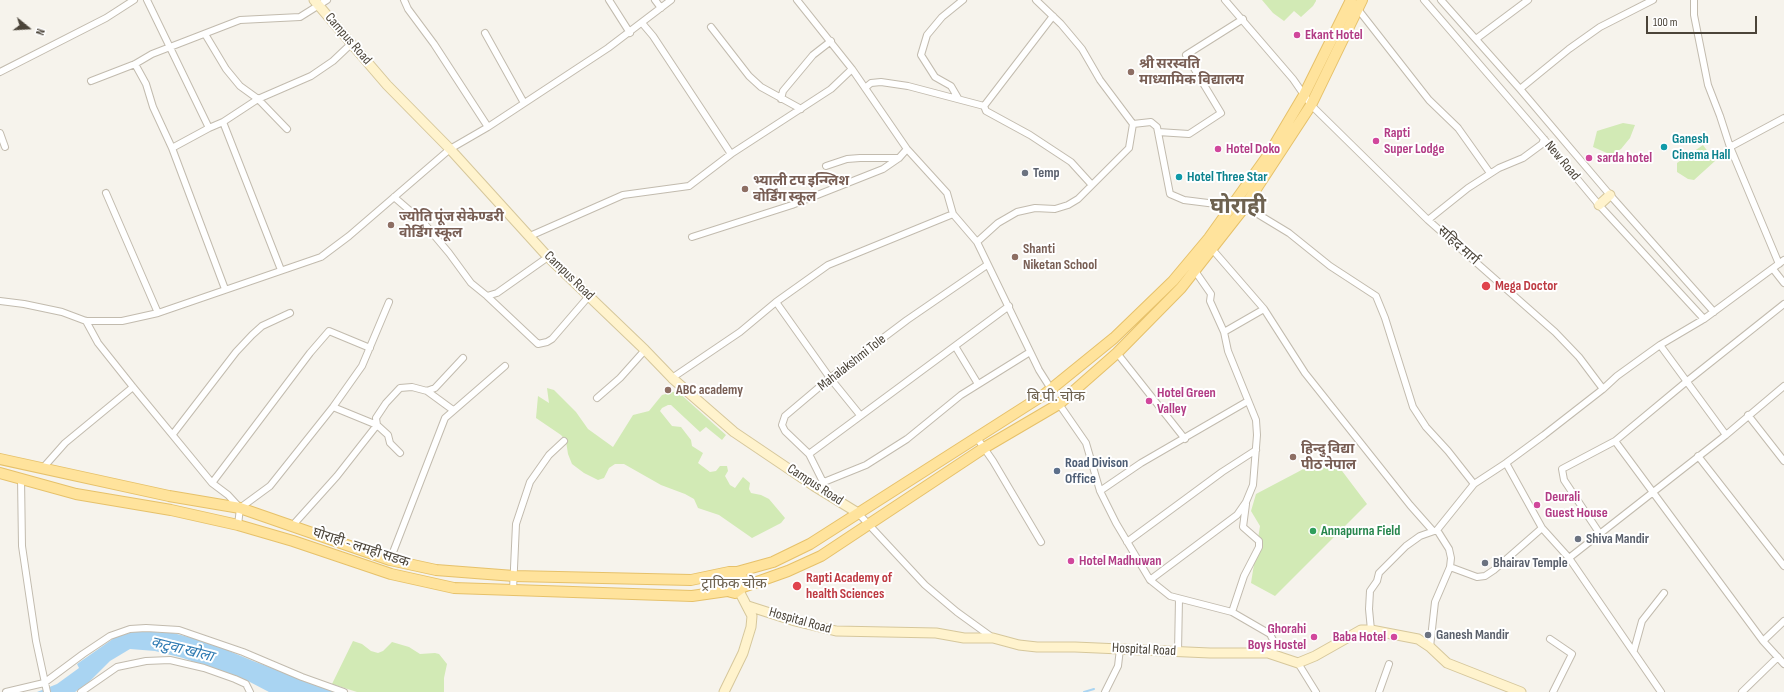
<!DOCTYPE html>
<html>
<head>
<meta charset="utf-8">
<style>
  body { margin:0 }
  #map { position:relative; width:1784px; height:692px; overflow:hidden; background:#f6f3ec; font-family:"Sofia Sans Condensed",sans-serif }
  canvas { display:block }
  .north { position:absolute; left:8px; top:8px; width:40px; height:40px; -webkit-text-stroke:3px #fff; paint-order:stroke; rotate:108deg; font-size:11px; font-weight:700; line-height:16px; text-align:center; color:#4b4439 }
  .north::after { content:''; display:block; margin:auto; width:14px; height:18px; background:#4b4439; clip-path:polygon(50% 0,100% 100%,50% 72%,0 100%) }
  .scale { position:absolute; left:1646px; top:16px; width:111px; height:18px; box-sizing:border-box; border:2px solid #4b4439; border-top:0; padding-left:5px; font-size:12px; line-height:14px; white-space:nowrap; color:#4b4439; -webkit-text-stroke:3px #fff; paint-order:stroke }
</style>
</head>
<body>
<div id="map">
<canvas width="1784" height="692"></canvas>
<div class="north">N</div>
<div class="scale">100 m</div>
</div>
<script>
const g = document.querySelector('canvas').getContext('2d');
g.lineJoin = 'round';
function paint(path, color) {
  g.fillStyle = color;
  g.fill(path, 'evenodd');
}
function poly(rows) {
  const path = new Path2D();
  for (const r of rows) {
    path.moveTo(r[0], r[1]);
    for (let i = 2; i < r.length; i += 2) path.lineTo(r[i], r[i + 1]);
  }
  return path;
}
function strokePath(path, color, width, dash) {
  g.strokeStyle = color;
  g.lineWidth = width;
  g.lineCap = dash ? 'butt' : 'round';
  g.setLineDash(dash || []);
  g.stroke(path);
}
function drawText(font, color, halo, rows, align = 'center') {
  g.font = font + ' "Sofia Sans Condensed","Noto Sans Devanagari",sans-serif';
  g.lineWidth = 4;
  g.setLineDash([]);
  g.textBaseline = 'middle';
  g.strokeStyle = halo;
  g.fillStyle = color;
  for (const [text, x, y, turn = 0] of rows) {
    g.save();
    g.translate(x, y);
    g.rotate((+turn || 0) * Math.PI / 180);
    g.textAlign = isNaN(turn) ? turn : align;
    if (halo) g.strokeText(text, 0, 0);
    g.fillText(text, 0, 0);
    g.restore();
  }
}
paint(poly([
  [1262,0,1316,0,1316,1,1313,6,1301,17,1294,11,1284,21,1273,13],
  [1623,123,1635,125,1630,138,1621,149,1614,153,1607,153,1593,147,1597,131],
  [1703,145,1715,161,1694,180,1688,179,1677,172,1677,163],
  [547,388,554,390,576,412,588,429,613,447,633,415,649,411,662,395,677,391,726,435,722,440,706,427,700,432,671,405,668,405,662,408,660,411,672,426,681,427,691,440,692,446,703,453,698,463,710,472,716,471,720,466,727,466,728,471,725,476,730,485,735,488,743,477,750,483,749,489,751,493,761,495,769,499,785,518,781,523,752,538,719,515,698,508,694,499,685,494,661,485,624,464,615,464,609,468,604,478,598,480,584,473,572,464,568,454,566,441,561,435,536,418,538,396,549,403],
  [1330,455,1367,504,1275,596,1251,583,1260,526,1251,511,1256,494],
  [353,641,362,644,371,651,378,653,383,651,392,642,409,647,420,654,435,653,439,654,447,664,444,678,444,692,357,692,332,684]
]), '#d2eab5');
paint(poly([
  [137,631,173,633,208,642,253,661,337,692,269,692,248,681,183,658,155,651,130,649,110,661,89,682,75,692,37,692,57,684,79,668,77,664,117,636]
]), '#a9d4f2');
strokePath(poly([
  [1084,692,1094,689]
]), '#a9d4f2', 2);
const street = poly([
  [147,0,209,128,223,122,281,270],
  [404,0,408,9,434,44,488,127],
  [609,0,630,33],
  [655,0,661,8],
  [797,0,852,69,907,149,947,193,953,214,977,242,1039,370,1051,389],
  [1036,0,1061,24,1082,49,1100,80,1133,124,1151,122,1157,127,1170,194,1184,200,1232,206],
  [1225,0,1293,79,1311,105,1428,220,1555,332,1579,357,1603,389],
  [1424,0,1544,139,1599,205,1704,319],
  [1441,0,1520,89,1610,195,1714,312],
  [1694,0,1694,15,1708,85,1720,116,1730,147,1779,264],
  [1357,8,1429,100,1458,128,1490,173],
  [1053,16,984,106,986,111,1030,135,1071,162,1091,184],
  [642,23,653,36,731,154,831,89,852,69],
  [711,27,749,76,761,87,801,109],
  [485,33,524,103],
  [205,34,226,69,240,86,258,99,287,129],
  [1476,39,1528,0],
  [135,64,146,84,153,107,172,148],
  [0,72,106,18,134,0],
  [91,81,135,64,152,54,240,20,300,17,327,0],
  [865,88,871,83,881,82,908,86,984,106],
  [1520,89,1569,49,1600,27,1653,0],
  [958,98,951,86,935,77,921,55,927,35,942,17,963,0],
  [781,99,783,91,813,55,831,41],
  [223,122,258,99,311,76,333,61,352,43],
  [209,128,172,148,225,289],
  [1158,132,1189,134,1221,113,1186,55,1243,19],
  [0,133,5,147],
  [1730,147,1784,118],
  [826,166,847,159,860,158,899,158],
  [106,193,158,313],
  [394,197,423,222,449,253,471,283,487,296,497,293,548,257],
  [1243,209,1256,213,1289,233,1330,266,1376,296,1385,318,1413,407,1426,427,1448,451,1474,484],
  [1428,220,1468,188,1499,168,1523,158,1542,144,1544,139],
  [530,236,623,195,689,186,731,154],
  [692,237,792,205,883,169,899,158,907,149],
  [977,242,998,223,1017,212,1035,208,1055,209,1068,205,1078,199,1129,148,1133,124],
  [1212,249,1264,309,1305,373,1410,505,1433,531],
  [1773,269,1784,283],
  [487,296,538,344,547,342,552,339,589,296],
  [0,301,24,304,62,312,86,321,122,321,158,313,321,257,349,236,450,149,488,127,608,48,671,0],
  [776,302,830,378,860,415],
  [1784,304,1686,382,1615,441,1763,641,1784,664],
  [86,321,98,343,133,387,212,483,228,495,240,508,238,525],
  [1224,332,1264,309],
  [1660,345,1726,435],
  [955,346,978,384],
  [1117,353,1185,439],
  [672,378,740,332,776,302,828,265,953,214],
  [427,391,453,410],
  [597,398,620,378,645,350],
  [1059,404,1086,443,1100,491,1116,523,1150,580,1170,596,1232,612,1270,634,1273,640,1272,646,1268,653],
  [333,407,377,425,388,435,390,443,400,453],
  [1748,415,1784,461],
  [173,434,236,352,252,335,262,326,290,313],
  [977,438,993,461,1041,542],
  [809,454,1009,306],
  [1698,456,1784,566],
  [1506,463,1542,528,1569,558,1661,692],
  [42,469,65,443,133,387],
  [21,478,22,546,36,641,47,692],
  [823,482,809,454,785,431,782,425,785,416,830,378,907,320,987,265],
  [212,483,310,353,329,331,370,348],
  [819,484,866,465,907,439,961,395,1030,352],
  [1100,491,1141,463,1248,401],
  [240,508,270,486,333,407,362,366,389,302],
  [858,513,925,585,957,612,993,638],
  [293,525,337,476,377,425,376,418,386,403,400,388,412,387,427,391,435,388,463,358],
  [1600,534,1564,480,1562,469,1615,441],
  [1127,542,1222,472,1256,450],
  [1569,558,1726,435,1784,386],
  [390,560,445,418,505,366],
  [1450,567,1477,577,1485,576,1494,570,1542,528],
  [1150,580,1237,515,1246,502,1253,485,1257,435,1256,420,1228,351,1224,332,1210,301,1211,294,1195,271],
  [513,590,516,524,530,482,549,455,564,441],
  [1232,612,1244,576,1259,547,1259,541,1243,527,1246,504],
  [1371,630,1369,609,1370,591,1377,581,1379,573,1406,546,1420,536,1437,530,1474,484,1506,463,1544,435,1603,389,1617,376,1660,345,1704,319,1784,260],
  [1550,639,1572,654,1553,692],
  [1763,641,1784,621],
  [1430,647,1435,602,1450,567,1451,558,1449,549,1437,530],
  [1634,650,1642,621,1664,593],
  [1178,652,1179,599],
  [1298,663,1316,692],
  [6,692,44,683,83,654,110,636,130,629,146,628,179,630,243,652,302,677,344,692],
  [81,692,117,667,146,661,170,660,204,668,235,679,246,684,250,692],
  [1105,692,1118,666,1120,649],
  [1379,692,1389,664],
  [1742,692,1778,657]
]);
const secondary = poly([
  [314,0,387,85,450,149,548,257,645,350,672,378,734,432,814,486,858,513],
  [1599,205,1610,195],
  [748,606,795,621,836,631,936,633,964,638,993,638,1019,645,1037,647,1075,647,1210,653,1268,653,1298,663,1315,656,1361,630,1371,630,1418,639,1430,647,1447,663,1521,692],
  [724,692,743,653,751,627,752,616,739,591]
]);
const primary = poly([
  [0,459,169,496,240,508,390,560,436,570,514,576,691,580,729,572],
  [0,473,76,494,171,510,238,525,293,541,391,574,454,588,692,596,727,591],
  [737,572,773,562,810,544,1045,394,1114,338,1173,281,1209,238,1269,154,1304,95,1351,0],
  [743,587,744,580,737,572,729,572,723,579,724,587,731,592,735,593,743,587,788,571,821,556,984,448,1059,404,1117,353,1181,288,1243,209,1311,105,1362,0]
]);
strokePath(street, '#c2bbae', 8);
strokePath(secondary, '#d6c79b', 11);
strokePath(primary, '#e6c16a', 12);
strokePath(street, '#fff', 6);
strokePath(secondary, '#fff3cd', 9);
strokePath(primary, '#ffe39c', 10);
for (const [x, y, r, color] of [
  [1297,35,4,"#d1479c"],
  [1131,72,4,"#8d6e63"],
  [1376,141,4,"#d1479c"],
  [1664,147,4,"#0f9aa8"],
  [1218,149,4,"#d1479c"],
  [1589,158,4,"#d1479c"],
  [1025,173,4,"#6b7280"],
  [1179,177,4,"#0f9aa8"],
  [745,189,4,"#8d6e63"],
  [391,225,4,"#8d6e63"],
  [1015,257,4,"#8d6e63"],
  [1486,286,5,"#e0444e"],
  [668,390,4,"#8d6e63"],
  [1149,401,4,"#d1479c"],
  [1293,457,4,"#8d6e63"],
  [1057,471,4,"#5c6f8a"],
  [1537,505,4,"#d1479c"],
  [1313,531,4,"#2e9e5b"],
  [1578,539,4,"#6b7280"],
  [1071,561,4,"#d1479c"],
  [1485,563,4,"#6b7280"],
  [797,586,5,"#e0444e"],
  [1428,635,4,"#6b7280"],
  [1314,637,4,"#d1479c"],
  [1394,637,4,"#d1479c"]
]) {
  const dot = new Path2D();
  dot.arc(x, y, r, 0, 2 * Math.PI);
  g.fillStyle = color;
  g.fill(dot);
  strokePath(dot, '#fff', 1.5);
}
drawText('bold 14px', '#b23c85', '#fff', [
  ["Ekant Hotel",1305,35],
  ["Rapti",1384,133],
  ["Super Lodge",1384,149],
  ["Hotel Doko",1226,149],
  ["sarda hotel",1597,158],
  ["Hotel Green",1157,393],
  ["Valley",1157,409],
  ["Deurali",1545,497],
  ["Guest House",1545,513],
  ["Hotel Madhuwan",1079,561],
  ["Ghorahi",1306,629,"right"],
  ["Boys Hostel",1306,645,"right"],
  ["Baba Hotel",1386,637,"right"]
], 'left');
drawText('14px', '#4b4439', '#fff', [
  ["Campus Road",348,39,49],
  ["New Road",1562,161,50],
  ["सहिद मार्ग",1458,246,42],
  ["Campus Road",569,276,44],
  ["Mahalakshmi Tole",852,363,-38],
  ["Campus Road",815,485,33],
  ["घोराही - लमही सडक",361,548,18],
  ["Hospital Road",800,621,16],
  ["Hospital Road",1144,650,3]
]);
drawText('bold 14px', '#785e54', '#fff', [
  ["श्री सरस्वति",1139,64],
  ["माध्यामिक विद्यालय",1139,80],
  ["भ्याली टप इन्ग्लिश",753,181],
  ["वोर्डिंग स्कूल",753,197],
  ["ज्योति पूंज सेकेण्डरी",399,217],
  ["वोर्डिंग स्कूल",399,233],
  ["Shanti",1023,249],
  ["Niketan School",1023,265],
  ["ABC academy",676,390],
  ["हिन्दु विद्या",1301,449],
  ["पीठ नेपाल",1301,465]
], 'left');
drawText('bold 14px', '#0d838f', '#fff', [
  ["Ganesh",1672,139],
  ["Cinema Hall",1672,155],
  ["Hotel Three Star",1187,177]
], 'left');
drawText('bold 14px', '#5b616d', '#fff', [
  ["Temp",1033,173],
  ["Shiva Mandir",1586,539],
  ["Bhairav Temple",1493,563],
  ["Ganesh Mandir",1436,635]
], 'left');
drawText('bold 14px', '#be3a42', '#fff', [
  ["Mega Doctor",1495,286],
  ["Rapti Academy of",806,578],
  ["health Sciences",806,594]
], 'left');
drawText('bold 14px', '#4e5e75', '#fff', [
  ["Road Divison",1065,463],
  ["Office",1065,479]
], 'left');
drawText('bold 14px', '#27864d', '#fff', [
  ["Annapurna Field",1321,531]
], 'left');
drawText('15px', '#6e6250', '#fff', [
  ["बि.पी. चोक",1056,397],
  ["ट्राफिक चोक",734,584]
]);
drawText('italic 15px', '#2e7ab2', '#fff', [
  ["कटुवा खोला",182,650,14]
]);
drawText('bold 22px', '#6e6250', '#fff', [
  ["घोराही",1238,207]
]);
</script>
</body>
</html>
